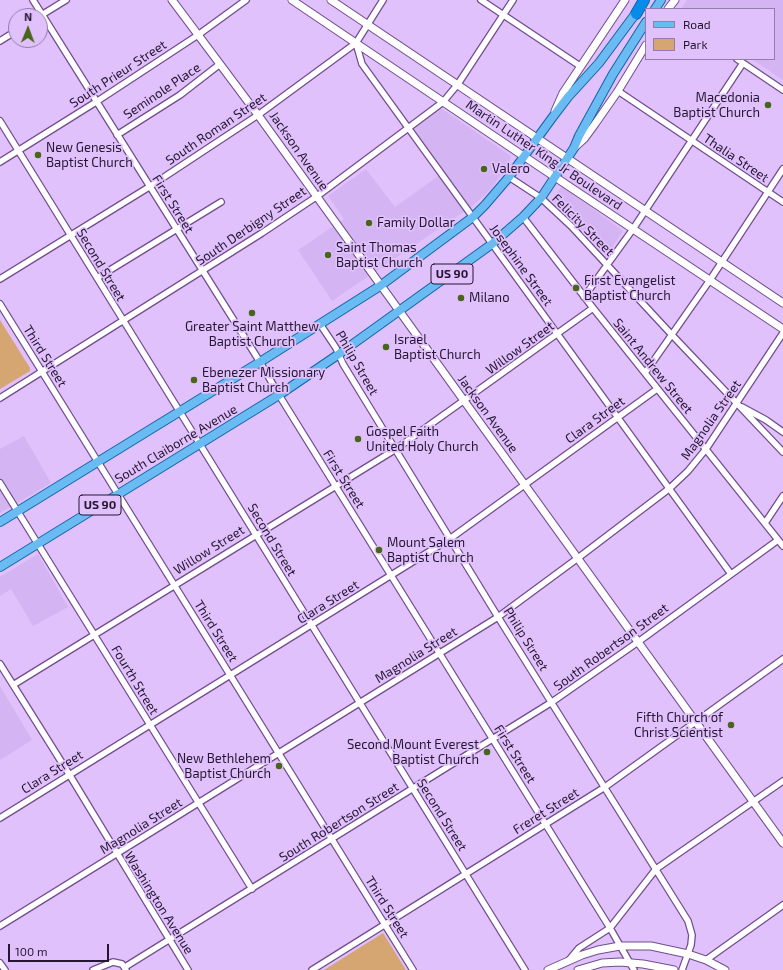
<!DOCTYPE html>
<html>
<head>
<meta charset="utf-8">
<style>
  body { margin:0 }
  #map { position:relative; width:783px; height:970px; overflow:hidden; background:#e0c1fc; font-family:"Exo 2",sans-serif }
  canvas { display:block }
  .legend { position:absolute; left:645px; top:8px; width:130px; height:52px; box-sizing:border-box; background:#e0c1fc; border:1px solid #957dab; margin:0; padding:5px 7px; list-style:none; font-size:12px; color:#251631 }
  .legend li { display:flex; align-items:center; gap:8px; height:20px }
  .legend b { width:20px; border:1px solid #957dab }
  .north { position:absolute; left:8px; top:8px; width:40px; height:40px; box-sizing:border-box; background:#e0c1fc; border:1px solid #957dab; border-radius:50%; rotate:1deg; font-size:11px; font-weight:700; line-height:16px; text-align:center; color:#251631 }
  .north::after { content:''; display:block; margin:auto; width:14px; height:18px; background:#486519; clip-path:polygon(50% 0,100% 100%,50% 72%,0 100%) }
  .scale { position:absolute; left:8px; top:944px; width:101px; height:18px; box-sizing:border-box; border:2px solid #251631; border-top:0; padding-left:5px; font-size:12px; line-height:14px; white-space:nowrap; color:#251631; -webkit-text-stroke:3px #e0c1fc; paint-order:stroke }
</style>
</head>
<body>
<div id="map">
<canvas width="783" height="970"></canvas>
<ul class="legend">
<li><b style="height:5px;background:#6abbf2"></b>Road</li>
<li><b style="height:11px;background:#d5a672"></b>Park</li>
</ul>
<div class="north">N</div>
<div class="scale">100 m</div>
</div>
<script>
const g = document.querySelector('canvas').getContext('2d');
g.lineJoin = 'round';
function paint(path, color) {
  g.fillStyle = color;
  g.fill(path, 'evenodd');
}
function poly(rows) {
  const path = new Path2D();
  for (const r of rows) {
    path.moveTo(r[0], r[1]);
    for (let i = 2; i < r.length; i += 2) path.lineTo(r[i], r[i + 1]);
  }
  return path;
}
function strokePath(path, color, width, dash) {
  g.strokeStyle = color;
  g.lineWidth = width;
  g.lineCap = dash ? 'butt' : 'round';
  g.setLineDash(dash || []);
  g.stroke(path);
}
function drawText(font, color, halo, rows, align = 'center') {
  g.font = font + ' "Exo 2",sans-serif';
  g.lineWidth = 3.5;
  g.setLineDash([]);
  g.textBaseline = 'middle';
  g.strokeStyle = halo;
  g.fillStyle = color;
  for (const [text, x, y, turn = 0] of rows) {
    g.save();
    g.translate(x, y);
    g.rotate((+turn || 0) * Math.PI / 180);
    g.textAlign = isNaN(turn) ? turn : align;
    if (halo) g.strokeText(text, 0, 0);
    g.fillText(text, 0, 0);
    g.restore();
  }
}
paint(poly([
  [687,0,783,0,783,80,752,59,774,59,774,9,681,9],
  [439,107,511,156,510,160,492,188,471,207,332,301,298,250,344,219,328,196,366,169,395,207,444,172,413,129],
  [562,186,623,231,607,255,552,200],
  [24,436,51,483,0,513,0,449],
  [38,554,68,607,33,626,11,589,0,596,0,577],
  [0,686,32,740,0,760]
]), '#d5b4f3');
paint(poly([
  [0,320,30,368,30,371,0,389],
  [383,933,406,970,324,970]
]), '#d5a672');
const minor = poly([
  [33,0,260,362,279,395,610,928,634,970],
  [481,0,580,66],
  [40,16,66,0],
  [0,41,16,31],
  [356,43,362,64,731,574],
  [737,59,783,90],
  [618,91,783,202],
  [0,121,525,970],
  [117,135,180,95,220,64],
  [0,162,96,102,198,35,246,0],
  [509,177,541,198,571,226,672,335,783,452],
  [523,217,593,308,783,546],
  [97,278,221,202],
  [0,279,149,187,258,115,356,43,383,0],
  [584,297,633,229,743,63],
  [0,304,413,970],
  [320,324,336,348,343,364,498,617,688,921,692,935,691,945,682,970],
  [645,373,710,280,783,169],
  [0,398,262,233,316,197,443,102,458,84,513,0],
  [742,407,766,420,783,432],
  [0,483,252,889],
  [765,523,783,496],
  [0,664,69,774,188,970],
  [13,685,396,449,593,308],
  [0,818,451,538,657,389],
  [0,926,498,617,578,558,670,488,688,471,706,449,783,333],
  [569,960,579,948,610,928,656,869,783,781],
  [706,960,783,905],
  [0,963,5,970],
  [125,967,552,702,638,642,778,540],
  [93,970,113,962,122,964,126,970],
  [312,970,605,787,783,659]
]);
const tertiary = poly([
  [172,0,258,115,783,843],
  [292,0,516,151,783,329],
  [331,0,783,303],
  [668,9,675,0],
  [555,111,563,93,625,0],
  [574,148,584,139,595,124,618,91,646,45],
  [548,970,582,955,598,950,620,946,651,946,688,954,706,960,725,970],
  [578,970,602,963,620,962,643,964,674,970]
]);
const primary = poly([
  [655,9,661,0],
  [0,522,260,362,380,286,473,217,485,205,509,177,552,118,568,97,599,63,639,9],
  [0,567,279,395,339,354,492,244,523,217,541,198,574,148,579,136,613,74,646,22]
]);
const motorway = poly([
  [636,14,644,0]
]);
strokePath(minor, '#714d8e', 8);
strokePath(tertiary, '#714d8e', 9);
strokePath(primary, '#1263a9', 10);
strokePath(motorway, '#1263a9', 12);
strokePath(minor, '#fff', 5.5);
strokePath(tertiary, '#fff', 7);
strokePath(primary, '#6abbf2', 8);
strokePath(motorway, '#078de9', 10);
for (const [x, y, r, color] of [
  [768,105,4,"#486519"],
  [38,155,4,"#486519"],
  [484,169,4,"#486519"],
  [369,223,4,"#486519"],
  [328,255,4,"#486519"],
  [576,288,4,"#486519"],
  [461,298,4,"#486519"],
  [252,313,4,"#486519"],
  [386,347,4,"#486519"],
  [194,380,4,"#486519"],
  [358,439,4,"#486519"],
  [379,550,4,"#486519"],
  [731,725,4,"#486519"],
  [487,752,4,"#486519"],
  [279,766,4,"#486519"]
]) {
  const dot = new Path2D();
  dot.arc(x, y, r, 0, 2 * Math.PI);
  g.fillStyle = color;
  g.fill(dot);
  strokePath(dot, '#e0c1fc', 1.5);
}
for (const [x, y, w] of [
  [452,274,42],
  [100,505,42]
]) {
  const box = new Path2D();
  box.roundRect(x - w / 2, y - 10, w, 20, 3);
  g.fillStyle = '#e0c1fc';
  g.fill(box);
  strokePath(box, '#251631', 1);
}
drawText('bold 12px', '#251631', null, [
  ["US 90",452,274],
  ["US 90",100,505]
]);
drawText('13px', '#251631', '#e0c1fc', [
  ["South Prieur Street",118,74,-33],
  ["Seminole Place",162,91,-34],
  ["South Roman Street",216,129,-34],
  ["Jackson Avenue",299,151,55],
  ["Martin Luther King Jr Boulevard",544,155,34],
  ["Thalia Street",736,158,34],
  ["First Street",173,204,58],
  ["Felicity Street",583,225,45],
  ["South Derbigny Street",251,226,-34],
  ["Second Street",101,265,59],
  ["Josephine Street",521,265,54],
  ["Willow Street",520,348,-36],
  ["Third Street",45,356,58],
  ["Philip Street",357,363,60],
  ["Saint Andrew Street",653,366,51],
  ["Jackson Avenue",488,414,54],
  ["Clara Street",595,420,-36],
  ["Magnolia Street",711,420,-55],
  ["South Claiborne Avenue",176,444,-31],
  ["First Street",344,479,58],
  ["Second Street",272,540,59],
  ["Willow Street",209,550,-32],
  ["Clara Street",328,602,-32],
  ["Third Street",216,631,58],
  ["Philip Street",526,639,58],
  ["South Robertson Street",611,647,-36],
  ["Magnolia Street",416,655,-32],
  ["Fourth Street",135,680,59],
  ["First Street",515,754,58],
  ["Clara Street",52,772,-32],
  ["Freret Street",546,811,-32],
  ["Second Street",442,815,58],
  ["South Robertson Street",339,822,-32],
  ["Magnolia Street",141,826,-32],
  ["Washington Avenue",159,903,58],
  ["Third Street",387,907,58]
]);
drawText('13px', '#251631', '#e0c1fc', [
  ["Macedonia",760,98,"right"],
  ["Baptist Church",760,113,"right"],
  ["New Genesis",46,148],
  ["Baptist Church",46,163],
  ["Valero",492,169],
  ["Family Dollar",377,223],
  ["Saint Thomas",336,248],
  ["Baptist Church",336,263],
  ["First Evangelist",584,281],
  ["Baptist Church",584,296],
  ["Milano",469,298],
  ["Greater Saint Matthew",252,327,"center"],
  ["Baptist Church",252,342,"center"],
  ["Israel",394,340],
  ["Baptist Church",394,355],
  ["Ebenezer Missionary",202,373],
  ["Baptist Church",202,388],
  ["Gospel Faith",366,432],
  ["United Holy Church",366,447],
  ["Mount Salem",387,543],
  ["Baptist Church",387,558],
  ["Fifth Church of",723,718,"right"],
  ["Christ Scientist",723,733,"right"],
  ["Second Mount Everest",479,745,"right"],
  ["Baptist Church",479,760,"right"],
  ["New Bethlehem",271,759,"right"],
  ["Baptist Church",271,774,"right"]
], 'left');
</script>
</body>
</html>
